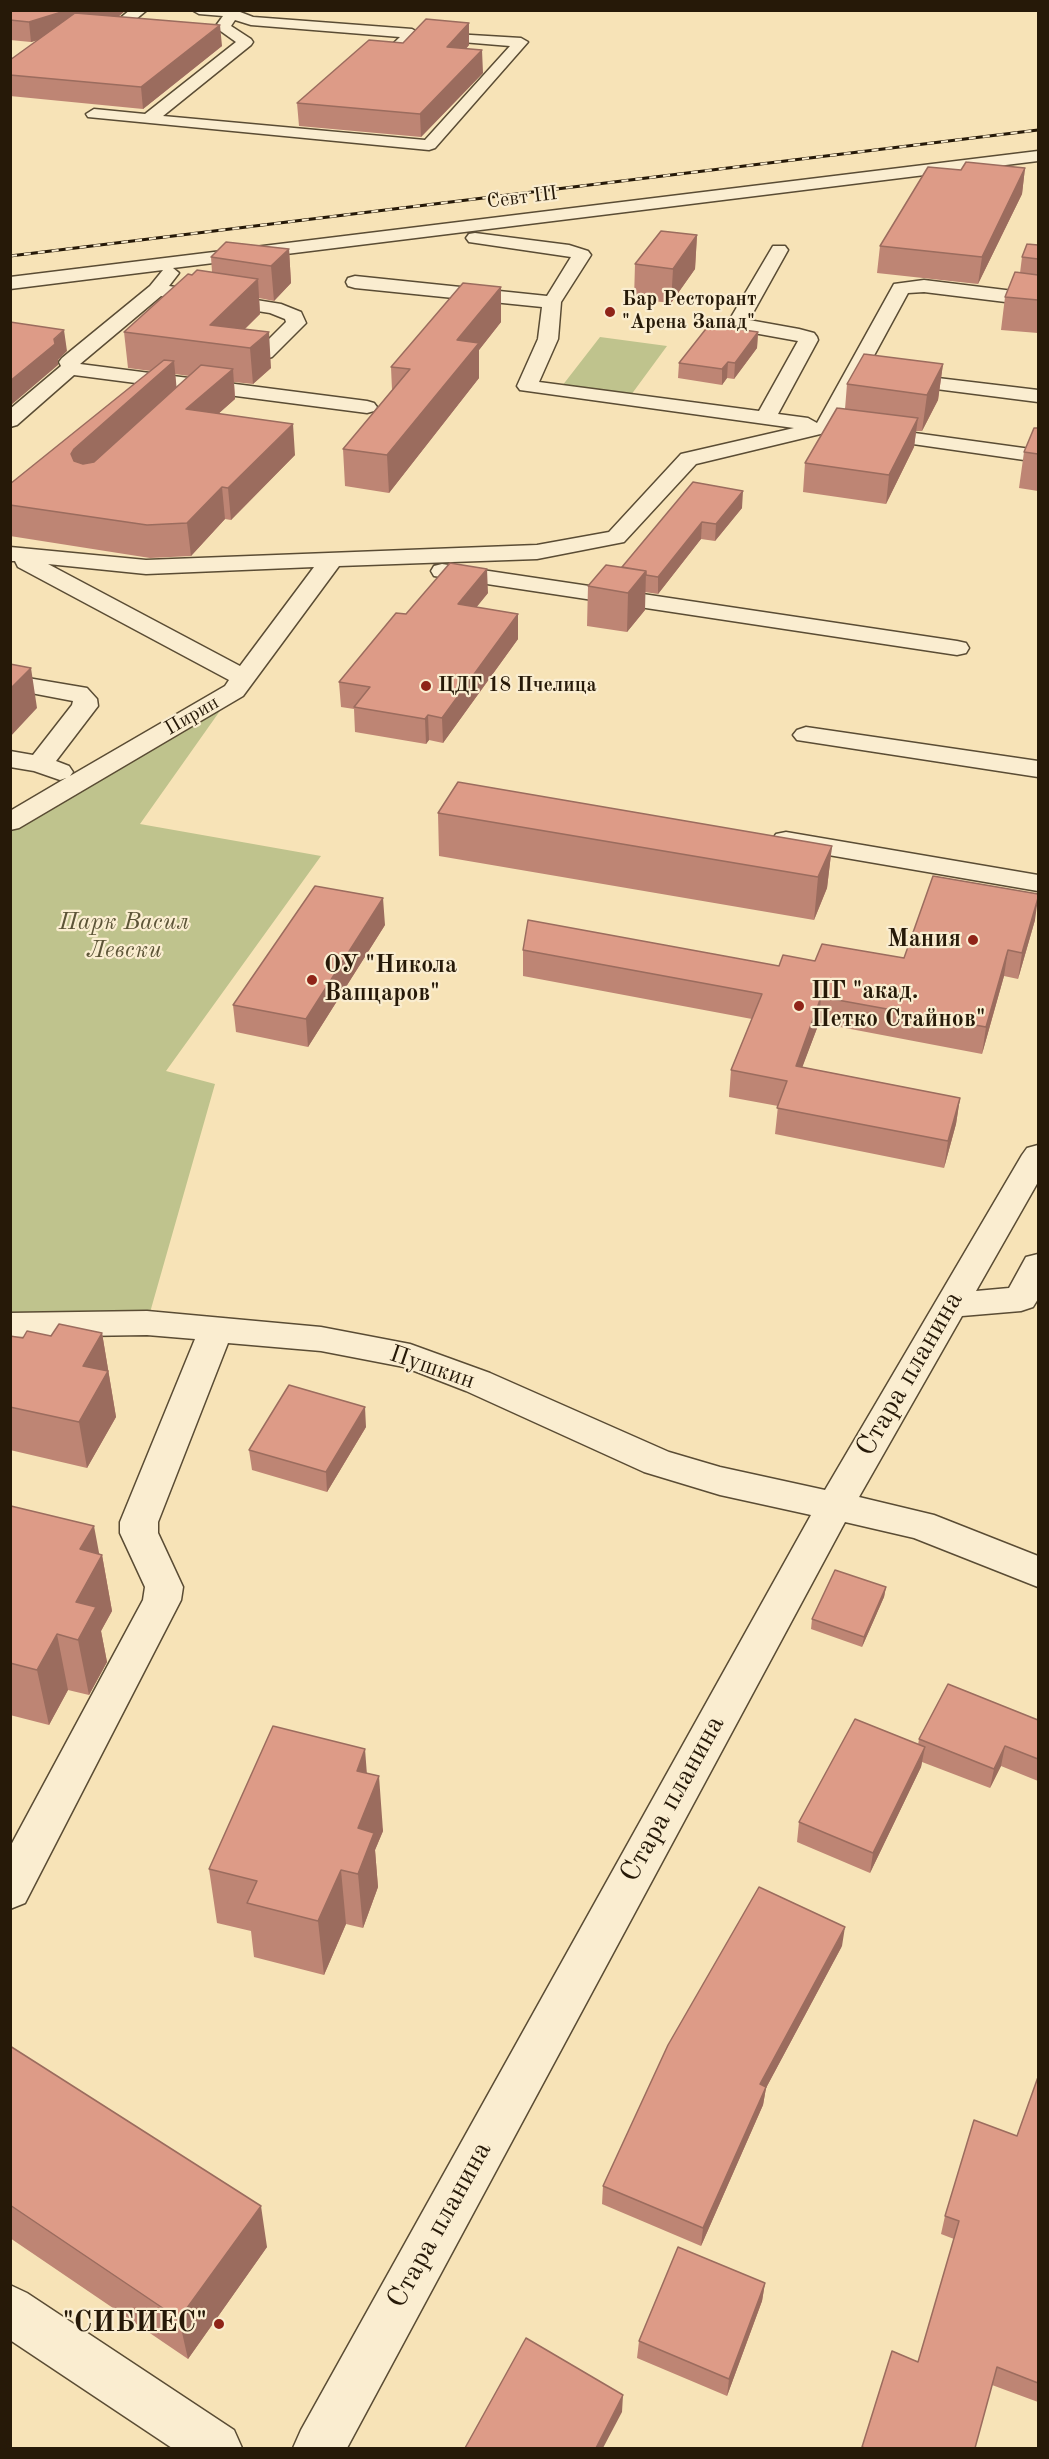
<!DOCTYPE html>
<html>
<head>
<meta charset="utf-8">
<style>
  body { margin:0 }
  #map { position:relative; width:1049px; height:2459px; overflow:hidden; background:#f7e3b7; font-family:"Old Standard TT",serif }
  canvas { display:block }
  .frame { position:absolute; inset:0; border:12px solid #261908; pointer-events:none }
</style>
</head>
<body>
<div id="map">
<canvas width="1049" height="2459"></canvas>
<div class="frame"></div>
</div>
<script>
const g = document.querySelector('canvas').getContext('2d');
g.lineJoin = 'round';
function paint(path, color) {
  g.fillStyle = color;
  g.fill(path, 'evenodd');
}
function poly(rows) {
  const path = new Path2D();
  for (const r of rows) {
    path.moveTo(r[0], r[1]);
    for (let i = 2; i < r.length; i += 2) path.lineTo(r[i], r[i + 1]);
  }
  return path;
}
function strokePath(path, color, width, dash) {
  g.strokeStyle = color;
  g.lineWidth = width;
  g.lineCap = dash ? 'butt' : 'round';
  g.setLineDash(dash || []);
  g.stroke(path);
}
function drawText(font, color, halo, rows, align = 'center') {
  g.font = font + ' "Old Standard TT",serif';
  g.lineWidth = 4.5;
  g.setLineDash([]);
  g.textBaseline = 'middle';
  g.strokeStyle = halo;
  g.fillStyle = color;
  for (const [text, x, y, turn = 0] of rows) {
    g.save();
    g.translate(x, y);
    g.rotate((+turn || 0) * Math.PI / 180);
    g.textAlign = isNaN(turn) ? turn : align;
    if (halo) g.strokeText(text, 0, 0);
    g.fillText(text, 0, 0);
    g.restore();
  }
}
paint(poly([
  [600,337,667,346,631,395,562,386],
  [234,691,140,824,321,856,166,1071,215,1084,147,1323,11,1325,10,822]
]), '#bfc38d');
const minor = poly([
  [130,10,147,10,118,34,108,34,106,31,108,28,130,10],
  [192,10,235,10,253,17,412,29,419,33,392,60,387,62,379,57,400,37,251,25,235,20,231,26,251,39,253,42,251,45,163,116,425,140,510,46,426,39,421,38,419,35,421,32,521,38,528,42,435,148,429,150,88,117,86,114,94,109,145,114,236,42,215,27,223,16,199,14,192,10],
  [1038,151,1038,161,173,268,179,273,169,286,281,304,301,312,306,323,272,357,265,359,258,357,255,353,286,322,285,319,270,313,161,296,80,364,367,401,374,403,377,407,374,411,367,413,74,375,17,425,10,427,10,409,61,366,59,362,62,358,150,286,163,270,10,289,10,277,1038,151],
  [475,233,569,245,588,251,591,255,561,302,558,339,539,382,759,411,798,341,737,330,730,328,727,324,773,246,785,246,788,250,749,320,799,329,814,333,817,337,818,340,778,414,808,418,817,423,894,284,924,280,1038,294,1038,306,924,292,908,293,833,431,696,464,624,542,537,559,339,566,243,696,19,828,10,830,10,811,66,778,60,780,34,771,10,767,10,751,33,755,72,705,73,701,10,689,10,675,87,688,97,699,98,706,56,761,69,766,73,772,70,776,225,686,229,680,18,567,15,561,10,561,10,547,146,560,537,545,609,532,681,454,794,428,520,390,517,386,538,339,542,307,355,288,348,286,346,282,348,278,355,276,547,296,571,257,469,242,466,238,469,234,475,233],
  [48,564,146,574,314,567,240,666,48,564],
  [896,373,1038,390,1038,402,889,383,886,379,889,375,896,373],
  [871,427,1038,450,1038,462,864,437,861,433,864,429,871,427],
  [442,564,957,641,966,643,969,648,966,653,957,655,434,576,431,571,434,566,442,564],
  [806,727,1038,761,1038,777,797,740,793,735,797,730,806,727],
  [786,832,1038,875,1038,891,776,846,772,840,776,834,786,832],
  [1038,1145,1038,1182,976,1291,1009,1288,1026,1257,1038,1254,1038,1299,1033,1307,1021,1311,962,1316,859,1497,934,1515,1038,1556,1038,1587,914,1538,845,1522,347,2448,293,2448,301,2430,811,1515,720,1495,644,1472,466,1391,404,1367,321,1351,228,1343,158,1522,158,1533,183,1587,181,1600,25,1903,10,1909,10,1847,143,1600,145,1587,120,1533,120,1522,195,1339,147,1335,10,1337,10,1313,147,1311,321,1327,410,1344,490,1373,669,1452,720,1467,825,1490,1022,1155,1027,1148,1038,1145],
  [10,2285,27,2293,234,2430,242,2448,172,2448,10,2340,10,2285]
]);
strokePath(minor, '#5a4c34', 3);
paint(minor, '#faedd0');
const rail = poly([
  [10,256,1038,130]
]);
strokePath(rail, '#261908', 3);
strokePath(rail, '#faedd0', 2, [7]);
paint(poly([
  [10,10,126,10,119,16,222,46,143,109,10,96,10,60,38,40,31,42,10,40],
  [469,23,469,45,466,49,483,73,421,137,299,126,297,103,403,43],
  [1025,168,1022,194,978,284,877,273,880,246,961,170],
  [697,235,695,269,671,303,634,299,635,264],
  [1038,245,1038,333,1001,330,1005,297,1020,273,1022,257],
  [289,249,291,283,274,301,259,298,260,314,245,329,271,368,253,384,234,382,235,399,219,413,295,455,231,520,225,519,191,556,150,558,10,536,10,484,151,371,128,368,124,332,192,275,212,272,211,257],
  [175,374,189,376,176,387],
  [501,287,501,322,479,350,479,378,389,493,345,486,343,449,392,390,391,367],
  [758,332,757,348,734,379,727,378,722,385,678,378,679,363],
  [943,364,938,400,922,431,916,431,914,447,886,504,803,492,805,463,845,409,847,384],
  [1038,428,1038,491,1019,488,1024,452],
  [693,482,742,508,715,541,701,539,658,594,645,592,645,610,627,632,587,626,588,586,622,567],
  [488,593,476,607,518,614,518,639,443,743,429,740,426,744,355,732,354,709,341,707,339,682,406,614],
  [438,813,832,846,827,888,814,920,439,856],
  [1035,920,1018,979,1004,976,982,1054,819,1023,802,1067,960,1098,956,1124,944,1168,775,1134,778,1106,729,1097,731,1070,752,1019,523,976,523,950,779,966,815,961,904,958],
  [385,925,308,1047,236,1032,233,1005],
  [102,1333,116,1417,87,1468,10,1450,10,1336,23,1338],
  [366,1427,327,1492,252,1470,249,1450],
  [10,1507,102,1555,112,1611,101,1631,107,1662,89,1695,68,1690,49,1725,10,1715],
  [886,1587,884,1597,862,1647,811,1629,812,1619],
  [1038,1720,1038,1781,1001,1766,990,1788,922,1762,921,1767,870,1873,797,1842,799,1822,918,1745,919,1739],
  [367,1773,383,1831,375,1850,378,1887,363,1928,346,1924,324,1975,254,1957,251,1931,217,1923,209,1869],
  [842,1946,766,2088,763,2105,701,2246,602,2204,603,2186],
  [10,2046,267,2247,188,2359,10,2238],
  [1038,2077,1038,2402,992,2385,975,2448,862,2448,892,2351,918,2362,954,2239,941,2234,945,2216,1017,2136],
  [765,2283,762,2301,727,2396,637,2358,639,2341]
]), '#be8574');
paint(poly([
  [68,10,126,10,118,17,31,42,29,22],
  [469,23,469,45,448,70,447,47],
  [220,25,222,46,143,109,141,87],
  [482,50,483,73,421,137,420,114],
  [1025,168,1022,194,978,284,982,257],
  [697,235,695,269,671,303,673,269],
  [289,249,291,283,274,301,271,266],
  [258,279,260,314,228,345,210,325],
  [501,287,501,322,479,350,479,378,389,493,387,455,457,340],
  [64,330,67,351,58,360,58,365,10,406,10,381],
  [269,332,271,368,253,384,250,348],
  [758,332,757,348,734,379,735,363],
  [174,361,177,392,78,480,71,454,74,449],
  [728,362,727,378,722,385,722,369],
  [943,364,938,400,922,431,927,395],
  [233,369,235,399,189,440,186,409],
  [918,418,914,447,886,504,889,475],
  [293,424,295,455,231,520,228,488],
  [222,487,225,519,191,556,187,523],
  [743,491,742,508,715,541,716,524],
  [702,522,701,539,658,594,658,577],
  [487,569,488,593,459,629,458,604],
  [646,571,645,610,627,632,628,593],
  [518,614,518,639,443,743,442,718],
  [31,668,37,708,10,737,10,689],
  [428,715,429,740,426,744,425,719],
  [832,846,827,888,814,920,818,877],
  [383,898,385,925,308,1047,306,1019],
  [1038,898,1035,920,1018,979,1022,953],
  [1008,950,1004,976,982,1054,986,1027],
  [821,997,819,1023,793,1092,796,1066],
  [960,1098,956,1124,944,1168,948,1141],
  [102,1333,116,1417,87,1468,79,1422,83,1366],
  [365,1407,366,1427,327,1492,326,1472],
  [94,1526,100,1558,102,1555,112,1611,101,1631,107,1662,89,1695,78,1640,76,1602,80,1549],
  [886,1587,884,1597,862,1647,864,1637],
  [57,1634,68,1690,49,1725,37,1670],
  [1005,1746,1001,1766,990,1788,994,1769],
  [925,1747,921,1767,870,1873,873,1853],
  [365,1749,369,1801,379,1776,383,1831,375,1850,378,1887,363,1928,358,1874,357,1771],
  [341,1870,346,1924,324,1975,318,1921],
  [845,1927,842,1946,766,2088,763,2105,701,2246,703,2228,760,2084],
  [261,2206,267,2247,188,2359,179,2319],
  [765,2283,762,2301,727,2396,729,2379],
  [623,2395,622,2412,603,2448,596,2448]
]), '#9b6c5e');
const building = poly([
  [10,10,68,10,29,22,10,20,10,10],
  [75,13,220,25,141,87,10,75,10,60,75,13],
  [426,19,469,23,447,47,482,50,420,114,297,103,369,40,403,43,426,19],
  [966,162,1025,168,982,257,880,246,928,167,961,170,966,162],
  [661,231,697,235,673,269,635,264,661,231],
  [226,242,289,249,271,266,211,257,226,242],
  [1027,244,1038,245,1038,259,1022,257,1027,244],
  [197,270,258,279,210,325,269,332,250,348,124,332,188,274,192,275,197,270],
  [1015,272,1038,275,1038,300,1005,297,1015,272],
  [463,283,501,287,457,340,479,343,387,455,343,449,410,369,391,367,463,283],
  [10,322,64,330,54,339,55,344,10,381,10,322],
  [709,325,758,332,735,363,728,362,722,369,679,363,709,325],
  [864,354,943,364,927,395,847,384,864,354],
  [164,360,174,361,74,449,71,454,74,461,83,464,94,462,201,365,233,369,186,409,293,424,228,488,222,487,187,523,147,525,10,505,10,484,164,360],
  [837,408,918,418,889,475,805,463,837,408],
  [1034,428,1038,428,1038,454,1024,452,1034,428],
  [693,482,743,491,716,524,702,522,658,577,646,575,646,571,622,567,693,482],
  [450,563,487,569,458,604,518,614,442,718,428,715,425,719,354,707,370,687,339,682,396,613,406,614,450,563],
  [606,565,646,571,628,593,588,586,606,565],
  [10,664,31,668,10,689,10,664],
  [458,782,832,846,818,877,438,813,458,782],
  [933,876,1038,894,1038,898,1022,953,1008,950,986,1027,821,997,796,1066,960,1098,948,1141,777,1108,787,1081,731,1070,762,994,523,950,528,920,779,966,783,955,815,961,822,944,904,958,933,876],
  [315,886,383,898,306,1019,233,1005,315,886],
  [59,1324,102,1333,83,1366,108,1371,79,1422,10,1407,10,1336,23,1338,27,1331,51,1336,59,1324],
  [289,1385,365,1407,326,1472,249,1450,289,1385],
  [11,1506,94,1526,80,1549,102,1555,76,1602,96,1607,78,1640,57,1634,37,1670,10,1663,11,1506],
  [835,1570,886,1587,864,1637,812,1619,835,1570],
  [948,1684,1038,1720,1038,1759,1005,1746,994,1769,919,1739,948,1684],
  [855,1719,925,1747,873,1853,799,1822,855,1719],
  [273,1726,365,1749,357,1771,379,1776,358,1828,374,1833,358,1874,341,1870,318,1921,247,1903,257,1881,209,1869,273,1726],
  [759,1887,845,1927,760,2084,766,2087,703,2228,603,2186,668,2045,759,1887],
  [10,2046,261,2206,179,2319,10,2205,10,2046],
  [1038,2077,1038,2383,997,2367,975,2448,865,2448,862,2447,892,2351,918,2362,959,2221,945,2216,974,2120,1017,2136,1038,2077],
  [678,2247,765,2283,729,2379,639,2341,678,2247],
  [526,2338,623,2395,596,2448,465,2448,526,2338]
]);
paint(building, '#dd9b87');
strokePath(building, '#9b6c5e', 1.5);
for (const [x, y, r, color] of [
  [610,312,6,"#8f2418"],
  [426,686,6,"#8f2418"],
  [973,940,6,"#8f2418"],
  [312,980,6,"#8f2418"],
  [799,1006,6,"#8f2418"],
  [219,2324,6,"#8f2418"]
]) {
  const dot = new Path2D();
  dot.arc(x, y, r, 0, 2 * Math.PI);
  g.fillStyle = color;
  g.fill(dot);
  strokePath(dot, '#faedd0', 2);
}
drawText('20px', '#261908', '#faedd0', [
  ["Севт III",522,198,-7],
  ["Пирин",192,716,-30]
]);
drawText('bold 20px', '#261908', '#faedd0', [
  ["Бар Ресторант",622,300],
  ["\"Арена Запад\"",622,323],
  ["ЦДГ 18 Пчелица",438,686]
], 'left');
drawText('italic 24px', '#5c5437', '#faedd0', [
  ["Парк Васил",124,923],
  ["Левски",124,951]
]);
drawText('bold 24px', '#261908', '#faedd0', [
  ["Мания",961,940,"right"],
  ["ОУ \"Никола",324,966],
  ["Вапцаров\"",324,994],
  ["ПГ \"акад.",811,992],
  ["Петко Стайнов\"",811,1020]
], 'left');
drawText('24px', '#261908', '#faedd0', [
  ["Пушкин",432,1368,19]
]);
drawText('28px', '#261908', '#faedd0', [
  ["Стара планина",910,1374,-60],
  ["Стара планина",673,1799,-61],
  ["Стара планина",440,2225,-61]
]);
drawText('bold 28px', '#261908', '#faedd0', [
  ["\"СИБИЕС\"",207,2324]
], 'right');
</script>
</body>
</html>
